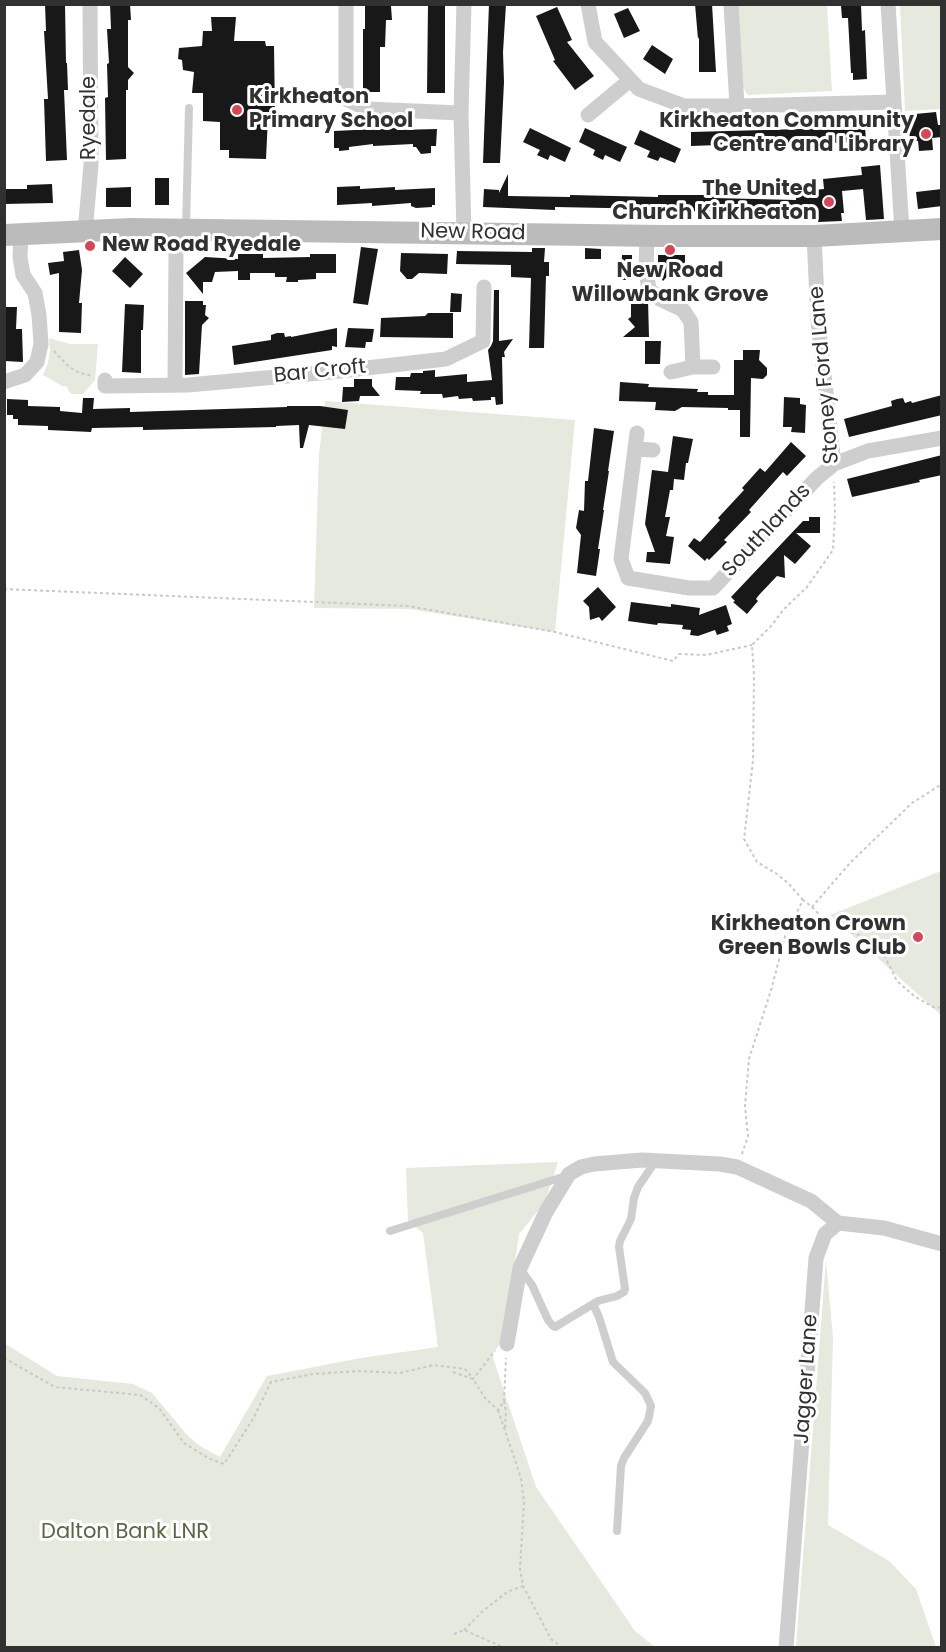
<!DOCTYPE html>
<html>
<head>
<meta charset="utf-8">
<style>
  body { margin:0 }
  #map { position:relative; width:946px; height:1652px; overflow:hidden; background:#fff; font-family:Poppins,sans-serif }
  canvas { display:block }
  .frame { position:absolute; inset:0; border:6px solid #313131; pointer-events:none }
</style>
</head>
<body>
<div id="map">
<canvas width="946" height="1652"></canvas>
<div class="frame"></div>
</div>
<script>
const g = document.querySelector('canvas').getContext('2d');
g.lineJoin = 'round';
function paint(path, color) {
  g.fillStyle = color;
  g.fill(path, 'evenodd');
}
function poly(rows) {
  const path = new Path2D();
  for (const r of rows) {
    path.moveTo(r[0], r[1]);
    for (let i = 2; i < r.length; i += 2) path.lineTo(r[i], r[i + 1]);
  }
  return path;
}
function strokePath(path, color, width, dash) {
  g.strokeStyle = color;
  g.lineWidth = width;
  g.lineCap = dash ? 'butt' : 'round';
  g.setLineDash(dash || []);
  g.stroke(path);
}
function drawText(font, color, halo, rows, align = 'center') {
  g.font = font + ' Poppins,sans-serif';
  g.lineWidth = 6;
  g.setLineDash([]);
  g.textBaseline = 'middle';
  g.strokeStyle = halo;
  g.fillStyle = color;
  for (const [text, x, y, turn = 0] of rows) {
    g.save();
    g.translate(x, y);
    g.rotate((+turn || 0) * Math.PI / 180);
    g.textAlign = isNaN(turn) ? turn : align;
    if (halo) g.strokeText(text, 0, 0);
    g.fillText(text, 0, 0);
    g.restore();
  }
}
paint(poly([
  [738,5,827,5,832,91,748,95,741,85],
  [900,5,941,5,941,109,905,111],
  [49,338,70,344,98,344,95,380,83,394,71,394,66,386,62,386,43,375,48,363,50,351],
  [325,401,575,420,555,632,409,609,314,608,319,455],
  [941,871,941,1015,830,915],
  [558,1162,545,1202,519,1234,504,1338,492,1355,536,1487,635,1631,655,1647,5,1647,4,1343,57,1376,133,1384,152,1393,188,1436,200,1446,220,1457,267,1376,361,1358,438,1347,423,1233,408,1220,406,1168],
  [826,1260,833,1338,828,1525,889,1561,916,1589,936,1647,796,1647]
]), '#e5e9de');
paint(poly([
  [45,4,65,4,66,63,67,63,68,90,64,90,67,160,46,161,44,99,48,99,44,31,46,31],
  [110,4,130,4,131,20,128,20,128,67,134,73,128,80,128,90,126,90,126,159,106,160,105,98,108,97,107,64,109,63,107,29,111,29],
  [428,4,445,4,445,93,427,93],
  [489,4,506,4,503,52,504,82,500,163,483,163],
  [695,4,712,4,716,72,699,72,699,37,698,39],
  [845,4,861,4,862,31,865,30,867,79,853,80,853,73,851,73,848,18,842,18,841,6,845,6],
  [365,5,391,6,392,20,386,20,385,47,380,47,380,92,363,92,363,29,365,29],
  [557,7,572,40,567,42,594,76,575,90,553,61,555,60,536,16],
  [628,8,640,31,624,38,614,14],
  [211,17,236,17,234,41,265,41,266,46,274,46,275,116,268,117,266,159,229,158,229,150,220,150,220,122,203,121,203,93,192,93,194,72,183,70,182,60,178,59,179,48,202,46,203,31,212,31],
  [652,45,673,59,665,74,643,59],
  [936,112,938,125,942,125,942,137,932,138,933,150,919,151,918,141,910,141,909,129,905,129,905,115],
  [865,126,866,142,827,143,827,149,802,148,802,142,691,146,691,132,838,128,838,127],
  [397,128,397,130,437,129,436,146,431,146,431,153,421,154,416,147,413,147,413,144,373,146,373,144,349,147,349,150,339,151,339,148,334,148,334,131],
  [530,128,571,148,565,162,550,155,548,160,537,155,540,150,523,142],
  [585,128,627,147,620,162,605,155,603,160,593,155,595,150,579,142],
  [640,130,681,149,675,163,660,157,658,161,647,157,650,151,634,144],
  [880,165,884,219,866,220,863,189,842,191,844,213,841,213,842,221,818,222,817,213,714,211,658,212,658,209,555,207,555,210,483,207,484,189,499,190,499,193,508,174,508,196,570,197,570,195,658,197,658,195,714,195,714,198,796,200,796,192,815,192,814,190,824,189,823,179,862,175,861,167],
  [155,178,169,178,169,205,155,205],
  [52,184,53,203,4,204,4,189,27,189,27,185],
  [360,186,360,189,395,187,395,190,435,188,435,205,432,205,432,207,416,208,411,206,411,203,372,206,372,203,337,205,337,187],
  [131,187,131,207,106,207,106,188],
  [942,189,942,206,918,209,916,192],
  [361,247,378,249,368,305,353,303],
  [532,248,545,248,544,262,549,262,549,276,546,276,544,348,529,348,531,278,511,277,511,265,456,264,457,251,532,252],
  [585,248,601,249,601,259,585,259],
  [79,250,82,270,79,303,82,303,81,333,59,332,59,273,50,275,48,263,64,261,63,252],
  [401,253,448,254,447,274,419,273,412,279,407,279,400,271],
  [238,254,263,254,263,258,310,257,310,254,336,254,336,273,316,273,316,279,298,280,298,282,286,282,287,277,275,277,275,273,250,273,250,280,238,280,238,271,215,272,212,282,203,282,203,294,186,273,205,257,238,259],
  [622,255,632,255,632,280,621,280],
  [658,255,685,255,685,271,673,270,663,281,658,274],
  [125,257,143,274,130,288,112,271],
  [494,290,499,290,499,341,513,339,504,352,505,357,502,357,503,404,496,405,495,397,491,397,491,400,473,401,472,398,459,399,458,396,443,398,442,394,420,394,421,391,395,390,396,377,410,377,411,373,423,373,423,371,435,370,435,377,467,374,467,382,492,380,488,350,491,346,493,341],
  [451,293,462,294,461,312,450,312],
  [185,301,203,301,203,305,206,305,205,315,209,318,202,325,199,374,185,375],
  [631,301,648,301,649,337,623,337,635,327,628,319,631,317],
  [125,304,144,305,143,330,141,330,141,373,122,372],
  [4,307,17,307,16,329,22,329,23,362,4,361],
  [428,313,453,313,453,338,380,337,381,318,425,316],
  [337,328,337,347,332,346,332,350,234,365,232,346,271,340,271,335,277,333,284,333,285,337,291,336,291,337],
  [348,328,374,329,372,342,366,342,365,348,345,347],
  [645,341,661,341,660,364,645,364],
  [743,350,760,350,759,360,767,368,767,375,763,379,751,378,750,437,740,437,740,410,728,410,728,408,682,407,675,411,655,410,656,402,619,401,620,382,649,384,648,387,698,389,697,392,708,392,708,395,734,395,734,360,743,360],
  [354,379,372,379,372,386,380,396,360,396,359,401,342,402,343,387,354,387],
  [942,395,942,415,849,437,844,419,892,406,891,401,897,399,903,398,905,403,911,401,912,403],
  [784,397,800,398,800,404,806,405,805,433,791,432,792,427,783,427],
  [83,398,94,398,93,409,130,408,130,412,287,407,287,406,320,406,348,410,345,429,309,425,303,448,300,448,299,425,276,426,276,427,143,430,143,427,92,428,91,432,48,430,48,426,18,425,18,419,13,419,13,415,7,415,7,399,28,400,28,406,60,407,60,411,82,413],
  [594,428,614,431,608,471,609,471,603,510,604,510,598,549,600,549,596,576,577,573,581,535,576,528,579,510,584,511,585,481,588,481],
  [673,436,693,439,688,463,686,463,684,480,674,479,673,490,670,490,665,517,670,517,666,536,674,537,670,564,646,562,647,552,655,552,645,524,652,470,668,472],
  [791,442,806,456,787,476,783,472,749,510,751,512,724,540,727,542,709,560,707,558,705,561,688,546,694,538,700,542,720,520,718,518,744,490,742,488,760,468,765,472],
  [942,455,942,475,919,480,920,482,852,497,847,479],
  [809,517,820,517,820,533,796,533,811,546,795,564,784,555,785,578,777,576,759,595,756,599,758,601,747,614,733,602,735,601,731,597,803,521,809,521],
  [598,587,616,607,602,621,599,617,590,620,589,607,583,601],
  [631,602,671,607,671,604,700,608,699,615,726,605,732,624,727,626,729,631,717,635,715,630,698,636,690,635,691,630,682,629,683,625,658,623,657,625,628,621]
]), '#181818');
strokePath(poly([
  [54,351,69,367,80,373,93,376],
  [4,589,408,606,555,632,673,661,679,654,706,655,752,645],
  [803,900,788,883,777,874,757,862,744,839,753,761,754,675,752,645,772,625,783,610,807,587,833,550,835,514,834,482],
  [812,907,829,925,859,935,880,947,897,981,914,996,933,1007,942,1008],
  [742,1154,748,1136,745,1106,749,1059,772,987,785,936,803,900,812,907,850,863,912,803,942,784],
  [4,1358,55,1387,140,1395,159,1408,184,1443,208,1458,224,1464,253,1419,271,1382,313,1374,359,1371,400,1373,433,1365,465,1369,473,1379,495,1351],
  [453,1372,473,1379,485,1398,498,1410,504,1401,506,1358],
  [504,1401,506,1412,505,1428],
  [498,1410,521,1478,524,1502,520,1569,523,1586,551,1639,563,1648],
  [464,1630,483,1611,507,1592,523,1586],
  [454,1634,464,1630,505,1648]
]), '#c8c8c8', 2, [3, 3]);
strokePath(poly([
  [186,228,189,108],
  [390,1231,566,1176],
  [521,1270,532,1285,548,1320,553,1326,555,1327,598,1301,617,1296,624,1292,625,1289,619,1247,620,1241,631,1219,634,1198,638,1187,653,1165,654,1161],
  [593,1304,599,1317,613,1362,645,1393,651,1406,648,1421,624,1458,621,1466,617,1531]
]), '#cecece', 8);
strokePath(poly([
  [346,4,346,99,367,109,461,113],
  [588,4,595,42,639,89,684,106,737,106,894,102],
  [731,4,737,106],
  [888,4,902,232],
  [588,115,630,80],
  [170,230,176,251,175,385],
  [85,232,91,165,90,4],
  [464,234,461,113,464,4],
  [647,236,646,271,649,289,660,299,683,310,691,322,693,367],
  [814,236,818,321,834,464],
  [671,372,693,367,713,367],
  [105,380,105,386,188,385,331,372,446,359,483,341,484,287],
  [4,382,25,375,37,362,41,344,39,315,35,293,23,275,20,257,21,234],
  [637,433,621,559,628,578,689,588,713,588,817,478,834,464,868,451,942,438],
  [635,449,653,450],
  [507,1344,520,1268,546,1212,569,1174,581,1167,594,1164,642,1160,720,1164,737,1167,811,1201,838,1223],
  [786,1648,816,1258,825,1234,838,1223,884,1228,942,1244]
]), '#cecece', 15);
strokePath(poly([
  [4,235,131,229,664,236,814,236,942,229]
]), '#bbb', 22);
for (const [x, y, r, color] of [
  [237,110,6,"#d54757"],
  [926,134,6,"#d54757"],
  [829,202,6,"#d54757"],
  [90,246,6,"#d54757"],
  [670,250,6,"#d54757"],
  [918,937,6,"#d54757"]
]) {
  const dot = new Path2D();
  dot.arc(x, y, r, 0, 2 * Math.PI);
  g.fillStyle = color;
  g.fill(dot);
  strokePath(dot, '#fff', 2);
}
drawText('bold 21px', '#313131', '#fff', [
  ["Kirkheaton",249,98,"left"],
  ["Primary School",249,122,"left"],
  ["Kirkheaton Community",914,122],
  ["Centre and Library",914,146],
  ["The United",817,190],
  ["Church Kirkheaton",817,214],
  ["New Road Ryedale",102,246,"left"],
  ["New Road",670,272,"center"],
  ["Willowbank Grove",670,296,"center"],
  ["Kirkheaton Crown",906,925],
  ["Green Bowls Club",906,949]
], 'right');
drawText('21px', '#313131', '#fff', [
  ["Ryedale",90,118,-90],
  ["New Road",473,233,1],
  ["Bar Croft",320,372,-6],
  ["Stoney Ford Lane",825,375,-95],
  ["Southlands",767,531,-47],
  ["Jagger Lane",807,1379,-86]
]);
drawText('21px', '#566942', '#fff', [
  ["Dalton Bank LNR",125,1533]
]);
</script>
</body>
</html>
